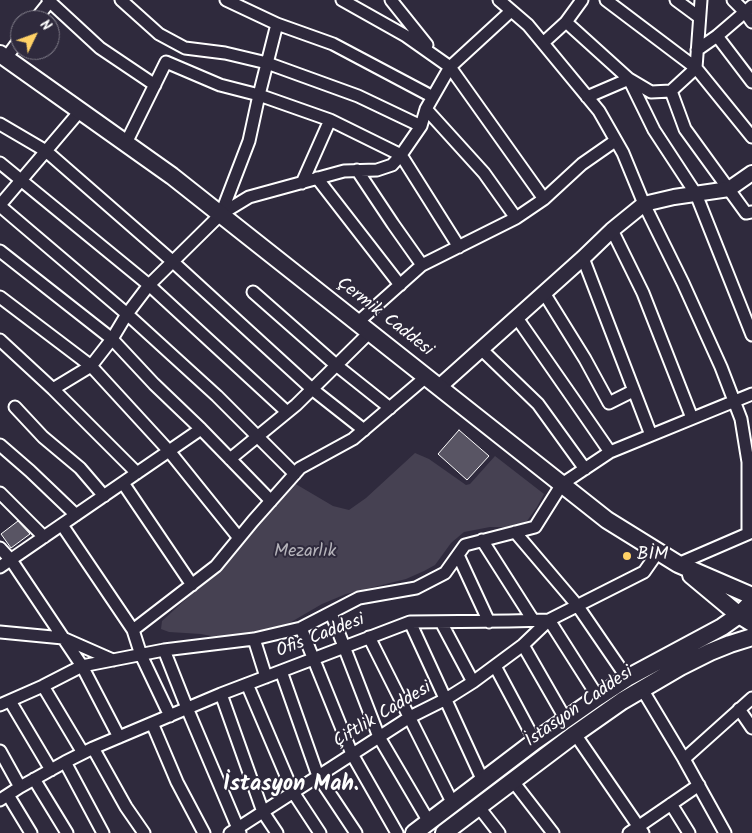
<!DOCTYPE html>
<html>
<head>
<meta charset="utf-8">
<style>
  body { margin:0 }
  #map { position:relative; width:752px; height:833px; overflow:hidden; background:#2f2a3d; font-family:Kalam,sans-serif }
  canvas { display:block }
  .north { position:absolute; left:10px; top:10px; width:50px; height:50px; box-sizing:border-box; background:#2f2a3d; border:1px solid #827f8b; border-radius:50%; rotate:48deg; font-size:14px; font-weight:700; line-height:20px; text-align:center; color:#fff }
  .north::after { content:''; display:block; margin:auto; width:18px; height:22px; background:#ffd166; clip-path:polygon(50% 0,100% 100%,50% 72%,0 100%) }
</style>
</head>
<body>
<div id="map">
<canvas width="752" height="833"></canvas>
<div class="north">N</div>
</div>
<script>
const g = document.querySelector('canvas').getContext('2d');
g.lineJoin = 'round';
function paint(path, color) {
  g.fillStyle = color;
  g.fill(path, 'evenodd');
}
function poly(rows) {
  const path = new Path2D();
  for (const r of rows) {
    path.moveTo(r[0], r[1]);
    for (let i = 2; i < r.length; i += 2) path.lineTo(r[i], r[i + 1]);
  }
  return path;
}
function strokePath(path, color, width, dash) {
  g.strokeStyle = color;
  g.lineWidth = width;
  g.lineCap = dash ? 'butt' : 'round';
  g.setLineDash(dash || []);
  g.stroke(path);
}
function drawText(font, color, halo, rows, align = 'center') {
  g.font = font + ' Kalam,sans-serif';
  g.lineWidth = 4;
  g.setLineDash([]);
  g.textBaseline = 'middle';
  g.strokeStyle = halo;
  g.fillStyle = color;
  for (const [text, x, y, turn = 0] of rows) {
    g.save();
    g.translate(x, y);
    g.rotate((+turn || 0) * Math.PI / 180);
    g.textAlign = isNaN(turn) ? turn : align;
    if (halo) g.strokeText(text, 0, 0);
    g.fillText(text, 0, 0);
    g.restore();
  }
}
paint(poly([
  [415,453,429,459,466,485,470,484,495,456,544,494,537,507,527,521,517,527,490,527,464,532,451,543,435,565,424,571,406,579,346,594,322,604,286,625,221,638,201,634,169,632,161,629,162,621,221,567,294,483,333,506,349,510,366,498]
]), '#464152');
const building = poly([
  [459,430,489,456,467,480,438,454,459,430],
  [18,521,30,534,11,548,1,534,18,521]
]);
paint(building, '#595564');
strokePath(building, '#fff', 1);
const minor = poly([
  [48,0,100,48,155,85],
  [121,0,159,34,185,48,225,53,267,63,358,96,421,126],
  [226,0,277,24,333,44,433,97],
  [342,0,406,36,450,67,544,199,582,164,615,141],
  [391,0,427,45],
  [499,0,528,25,599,111,623,153,644,204,683,283,721,367,741,419,748,462,748,533],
  [606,0,696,68,752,137],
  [676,0,699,17],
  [733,0,745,12,752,22],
  [35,20,51,0],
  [566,22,582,0],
  [717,36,752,82],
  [543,43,566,22,629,79,654,130,696,194,752,335],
  [697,50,717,36,752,6],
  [6,58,20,39],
  [671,91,685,129,746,213,752,212],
  [587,97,629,79,651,92,671,91,696,68,701,0],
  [426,109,484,173,516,218,544,199],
  [0,124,46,151,172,261,312,389,364,430],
  [126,143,166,62,220,85,259,95,277,24],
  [0,163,149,285,287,412],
  [357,170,393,224,422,265],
  [317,178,400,285],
  [302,183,330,120],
  [0,205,80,111],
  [0,206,127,314,217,396,295,474],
  [221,214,249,141,259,95,330,120,401,155,459,247],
  [612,230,643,293,692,418],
  [0,251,112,339,127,314,149,285,221,214,249,197,344,171,377,170,392,165,401,155,421,126,426,109,450,67,511,11],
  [583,258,651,435],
  [253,292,336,365,390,408],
  [544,293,585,359,609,403,633,391],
  [0,297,91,366,169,451,239,538],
  [517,318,572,397,610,452],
  [358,322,422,265,516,218],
  [0,340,53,389,137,473],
  [481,349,538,404,585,469],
  [53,389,91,366,112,339,154,384,201,429,271,501],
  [15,407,43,437,80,468,104,496],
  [0,445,30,471,76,515],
  [230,459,296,405,370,332],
  [123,483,192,585],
  [0,493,44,537],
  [62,525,133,630],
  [515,532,577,605,627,678],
  [482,540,533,620],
  [0,548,11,560,82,666,119,737],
  [458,555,489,622],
  [678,564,752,532],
  [0,567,201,429],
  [331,613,379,737,429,822],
  [410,622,483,781],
  [441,622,473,682],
  [301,628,352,754,397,833],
  [0,632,63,638,113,660],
  [369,637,453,804],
  [254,639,266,677],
  [523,645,566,720],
  [164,650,187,708,240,833],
  [495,666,535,741],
  [281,671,318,776,356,833],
  [247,684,293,792,320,833],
  [43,686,83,753],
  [642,689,684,759,725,833],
  [221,694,263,812,277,833],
  [10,701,51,770],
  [0,705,43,686,82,666,164,650,254,639,301,628,359,598,416,588,445,573,465,545,535,527,562,484,610,452,752,394],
  [739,709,752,728],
  [170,716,141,655,133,630,216,566,253,521,300,468,353,439,426,377],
  [152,723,177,782,204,833],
  [575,734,643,833],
  [93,748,126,807,144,833],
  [0,751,20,787],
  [684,759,752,698],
  [65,762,103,833],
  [34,779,67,833],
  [512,780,553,833],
  [8,795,31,833],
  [0,800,20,787,65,762,93,748,221,694,410,622,509,621,549,620,644,572,658,552],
  [671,804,689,833],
  [478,806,499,833],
  [230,833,410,717,446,699,473,682,523,645,549,620,598,697],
  [629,833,699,785]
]);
const tertiary = poly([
  [439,387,583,258,612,230,644,204,674,197,729,189,752,173]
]);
const secondary = poly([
  [0,54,172,176,607,520,678,564,752,596],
  [691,575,739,615,752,623],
  [414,833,535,741,598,697,627,678,722,627,739,615,752,602],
  [444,833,575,734,622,701,680,667,710,652,730,644,752,637]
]);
strokePath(minor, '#fff', 15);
strokePath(tertiary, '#fff', 18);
strokePath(secondary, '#fff', 20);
strokePath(minor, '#2f2a3d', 11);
strokePath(tertiary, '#2f2a3d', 14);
strokePath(secondary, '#2f2a3d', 16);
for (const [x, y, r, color] of [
  [627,556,5,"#ffd166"]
]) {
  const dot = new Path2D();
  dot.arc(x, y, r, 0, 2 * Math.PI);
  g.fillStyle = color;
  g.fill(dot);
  strokePath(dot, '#2f2a3d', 2);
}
drawText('18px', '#fff', '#2f2a3d', [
  ["Çermik Caddesi",384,318,38],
  ["Ofis Caddesi",321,637,-21],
  ["İstasyon Caddesi",580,708,-35],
  ["Çiftlik Caddesi",383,716,-31]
]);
drawText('18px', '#b5b3ba', '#2f2a3d', [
  ["Mezarlık",305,553]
]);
drawText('18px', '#fff', '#2f2a3d', [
  ["BİM",637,556]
], 'left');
drawText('bold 22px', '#fff', '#2f2a3d', [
  ["İstasyon Mah.",291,786]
]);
</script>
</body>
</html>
